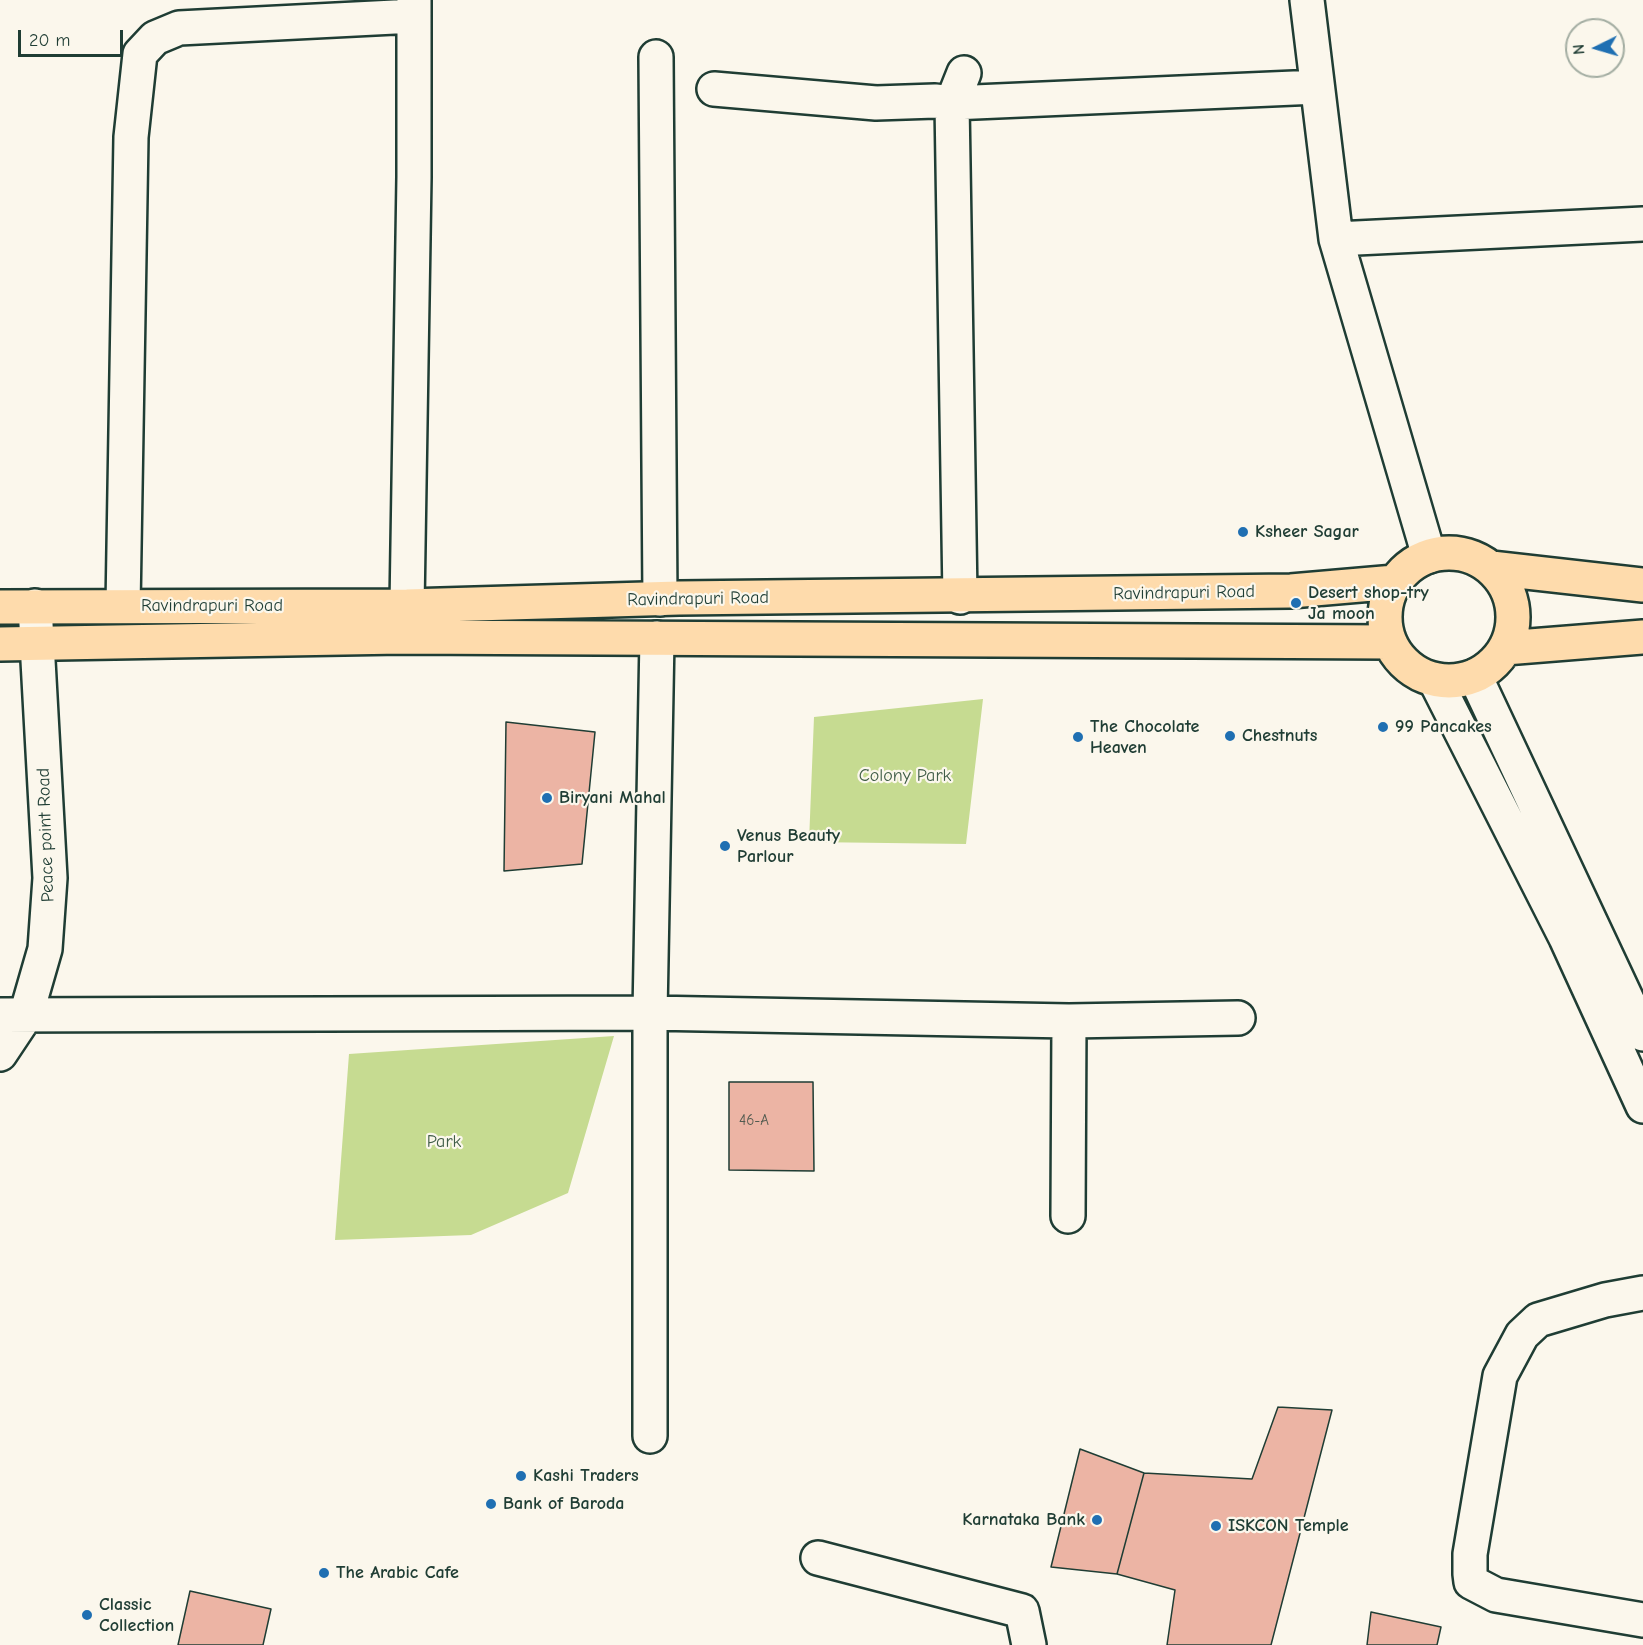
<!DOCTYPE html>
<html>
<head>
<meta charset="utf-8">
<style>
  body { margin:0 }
  #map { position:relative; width:1643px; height:1645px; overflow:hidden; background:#fbf7ec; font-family:"Comic Neue",sans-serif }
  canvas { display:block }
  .north { position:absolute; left:1565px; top:18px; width:60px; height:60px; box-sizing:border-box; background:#fbf7ec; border:2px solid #a3ada2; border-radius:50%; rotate:265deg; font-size:16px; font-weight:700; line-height:24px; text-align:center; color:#1f3d34 }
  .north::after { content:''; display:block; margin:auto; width:21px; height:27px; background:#1f6fb2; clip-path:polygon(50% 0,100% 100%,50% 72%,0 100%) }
  .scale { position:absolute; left:18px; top:30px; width:105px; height:27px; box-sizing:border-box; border:3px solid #1f3d34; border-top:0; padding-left:8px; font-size:18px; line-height:21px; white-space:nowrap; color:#1f3d34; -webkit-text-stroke:4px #fbf7ec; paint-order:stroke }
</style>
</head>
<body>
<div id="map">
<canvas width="1643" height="1645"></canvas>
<div class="north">N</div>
<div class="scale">20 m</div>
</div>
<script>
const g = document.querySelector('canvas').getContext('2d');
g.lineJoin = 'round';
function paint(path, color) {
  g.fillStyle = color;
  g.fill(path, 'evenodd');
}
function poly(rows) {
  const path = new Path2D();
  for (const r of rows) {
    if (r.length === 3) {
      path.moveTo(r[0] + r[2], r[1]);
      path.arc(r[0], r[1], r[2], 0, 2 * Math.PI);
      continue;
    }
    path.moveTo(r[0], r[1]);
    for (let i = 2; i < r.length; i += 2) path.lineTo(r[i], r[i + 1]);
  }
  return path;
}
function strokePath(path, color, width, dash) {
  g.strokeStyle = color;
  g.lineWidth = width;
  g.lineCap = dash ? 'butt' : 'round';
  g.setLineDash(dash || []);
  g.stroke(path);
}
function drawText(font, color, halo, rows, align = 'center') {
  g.font = font + ' "Comic Neue",sans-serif';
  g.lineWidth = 4.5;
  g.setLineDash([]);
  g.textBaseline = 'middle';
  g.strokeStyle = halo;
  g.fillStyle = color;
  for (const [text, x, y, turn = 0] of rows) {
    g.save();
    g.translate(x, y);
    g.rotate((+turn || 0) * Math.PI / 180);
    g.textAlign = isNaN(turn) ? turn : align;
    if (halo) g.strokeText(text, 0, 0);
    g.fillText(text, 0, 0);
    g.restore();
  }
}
paint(poly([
  [983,699,966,844,809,842,814,717],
  [614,1036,568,1193,471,1235,335,1240,349,1054]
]), '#c6db91');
const building = poly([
  [506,722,595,732,582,864,504,871,506,722],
  [729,1082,813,1082,814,1171,729,1170,729,1082],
  [1278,1407,1332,1410,1271,1645,1167,1645,1175,1590,1117,1574,1144,1473,1252,1479,1278,1407],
  [1080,1449,1144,1473,1117,1574,1051,1567,1080,1449],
  [190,1591,271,1609,263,1645,178,1645,190,1591],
  [1371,1612,1441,1627,1437,1645,1367,1645,1371,1612]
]);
paint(building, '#ecb4a4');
strokePath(building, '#1f3d34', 1.5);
const minor = poly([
  [1307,0,1336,239,1429,556],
  [656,57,660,599],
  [714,89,876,103,935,101,952,103,1317,87],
  [1336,239,1643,224],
  [960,597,952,103,964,73],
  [123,606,131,137,140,54,155,38,179,28,414,16],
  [407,606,414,177,414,0],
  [1475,676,1643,1034],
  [1435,680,1566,938,1643,1106],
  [0,1015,650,1013,1069,1021,1238,1018],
  [0,1054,26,1015,45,949,50,878,35,606],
  [1068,1216,1069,1021],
  [1643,1293,1605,1300,1538,1320,1522,1335,1500,1376,1470,1554,1470,1574,1471,1582,1496,1595,1643,1620],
  [650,1436,650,1013,657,638],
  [818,1558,1022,1611,1029,1645]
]);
const major = poly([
  [1449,617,64],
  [1491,568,1643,585],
  [0,607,407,606,679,598,1291,591,1395,582],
  [0,644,401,637,1390,642],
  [1505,648,1643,637]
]);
strokePath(minor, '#1f3d34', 38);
strokePath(major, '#1f3d34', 38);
strokePath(minor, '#fbf7ec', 33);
strokePath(major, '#fedbac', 33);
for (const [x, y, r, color] of [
  [1243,532,6,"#1f6fb2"],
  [1296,603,6,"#1f6fb2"],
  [1383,727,6,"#1f6fb2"],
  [1230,736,6,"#1f6fb2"],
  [1078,737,6,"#1f6fb2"],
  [547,798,6,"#1f6fb2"],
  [725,846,6,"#1f6fb2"],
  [521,1476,6,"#1f6fb2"],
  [491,1504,6,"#1f6fb2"],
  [1097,1520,6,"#1f6fb2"],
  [1216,1526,6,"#1f6fb2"],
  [324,1573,6,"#1f6fb2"],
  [87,1615,6,"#1f6fb2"]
]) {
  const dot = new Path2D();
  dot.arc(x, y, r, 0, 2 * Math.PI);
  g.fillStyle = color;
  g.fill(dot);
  strokePath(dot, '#fbf7ec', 2);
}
drawText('15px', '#525b50', null, [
  ["46-A",754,1121]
]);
drawText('bold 18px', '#1f3d34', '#fbf7ec', [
  ["Ksheer Sagar",1255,532],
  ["Desert shop-try",1308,593],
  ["Ja moon",1308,614],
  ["The Chocolate",1090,727],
  ["Heaven",1090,748],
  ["99 Pancakes",1395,727],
  ["Chestnuts",1242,736],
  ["Biryani Mahal",559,798],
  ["Venus Beauty",737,836],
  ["Parlour",737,857],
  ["Kashi Traders",533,1476],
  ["Bank of Baroda",503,1504],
  ["Karnataka Bank",1085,1520,"right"],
  ["ISKCON Temple",1228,1526],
  ["The Arabic Cafe",336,1573],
  ["Classic",99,1605],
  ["Collection",99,1626]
], 'left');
drawText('18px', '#1f3d34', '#fbf7ec', [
  ["Ravindrapuri Road",1184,593,-1],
  ["Ravindrapuri Road",698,599,-1],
  ["Ravindrapuri Road",212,606],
  ["Peace point Road",46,835,-92]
]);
drawText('18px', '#405d47', '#fbf7ec', [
  ["Colony Park",905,776],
  ["Park",444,1142]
]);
</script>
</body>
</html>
